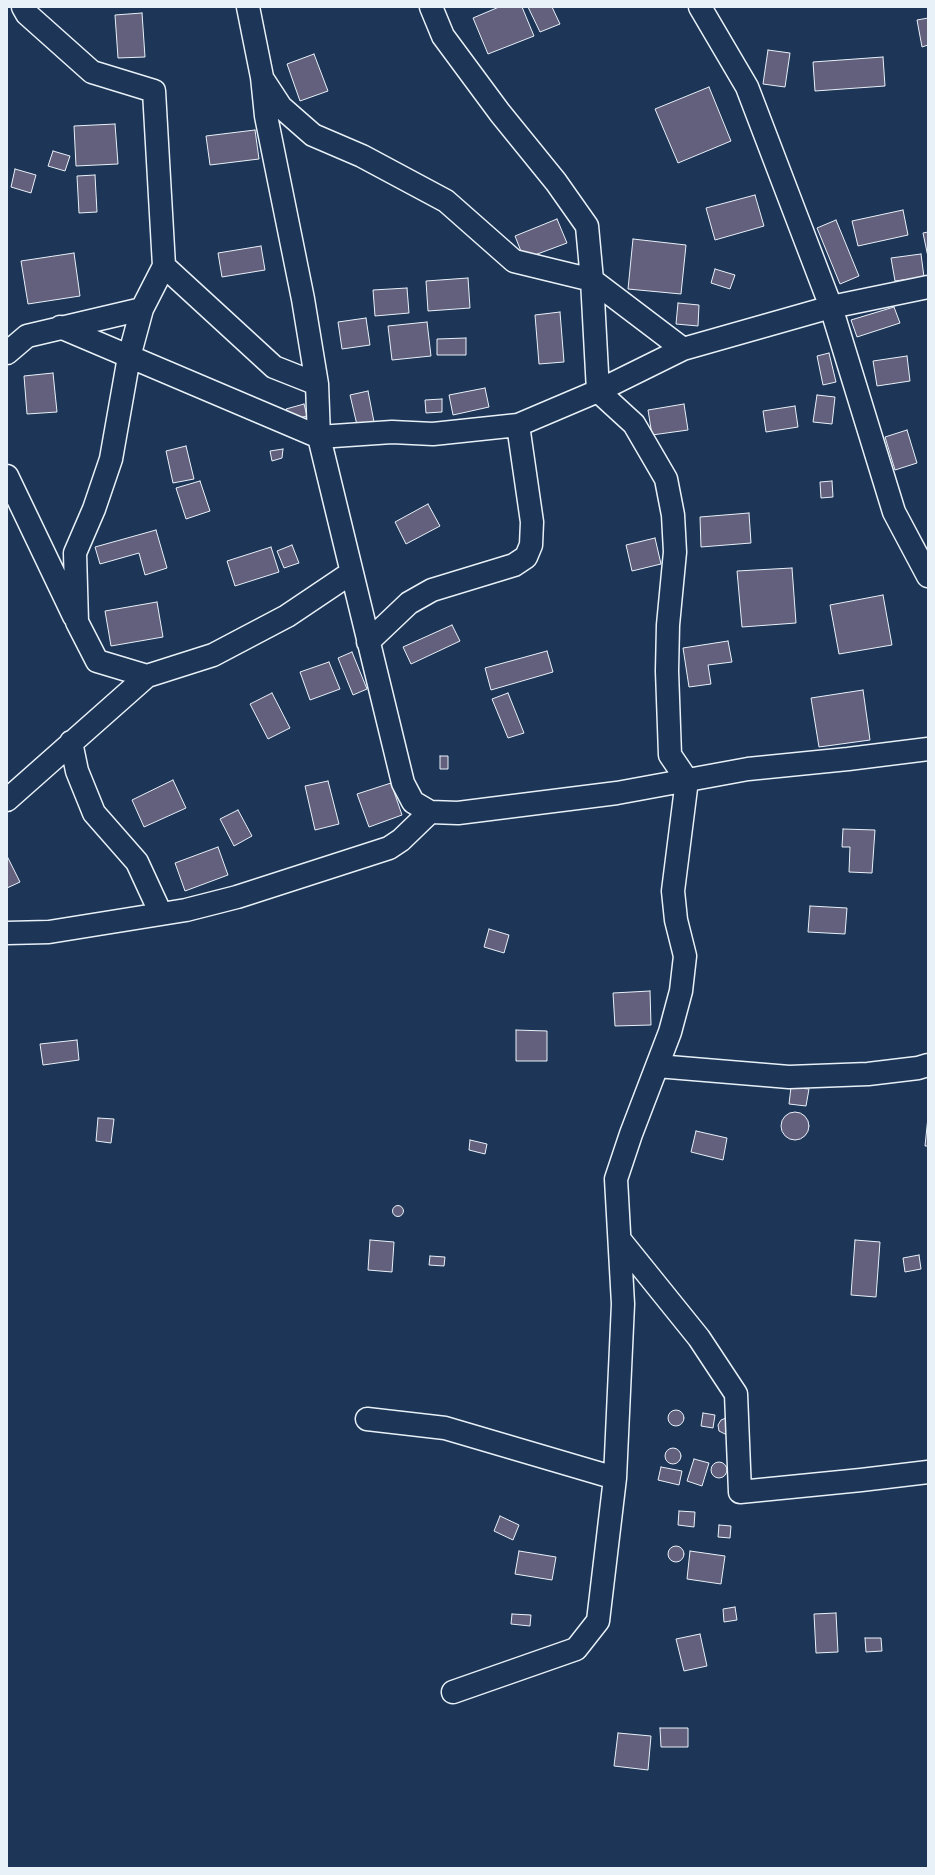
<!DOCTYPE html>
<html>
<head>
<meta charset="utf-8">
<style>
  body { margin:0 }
  #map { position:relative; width:935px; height:1875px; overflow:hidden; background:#1d3557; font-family:Mynerve,sans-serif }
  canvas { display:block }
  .frame { position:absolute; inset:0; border:8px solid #e8f1f8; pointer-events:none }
</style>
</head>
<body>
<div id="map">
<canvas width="935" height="1875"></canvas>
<div class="frame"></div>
</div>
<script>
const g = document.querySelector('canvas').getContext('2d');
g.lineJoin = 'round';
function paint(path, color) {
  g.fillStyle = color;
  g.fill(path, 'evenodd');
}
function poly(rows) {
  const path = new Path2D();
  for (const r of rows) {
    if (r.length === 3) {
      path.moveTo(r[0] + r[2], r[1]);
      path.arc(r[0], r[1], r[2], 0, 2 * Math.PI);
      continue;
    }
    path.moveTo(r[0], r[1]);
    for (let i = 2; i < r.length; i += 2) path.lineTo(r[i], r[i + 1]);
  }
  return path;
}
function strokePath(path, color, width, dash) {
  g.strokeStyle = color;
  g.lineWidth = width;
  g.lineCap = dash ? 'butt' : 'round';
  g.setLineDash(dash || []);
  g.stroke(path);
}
const building = poly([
  [499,7,522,7,534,36,488,54,473,18,499,7],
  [528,7,552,7,560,24,540,32,528,7],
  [142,13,145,57,118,58,115,15,142,13],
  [928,18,928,45,922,47,917,20,928,18],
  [768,50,790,53,785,87,763,84,768,50],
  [314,54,328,91,300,101,287,64,314,54],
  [883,57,885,86,815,91,813,62,883,57],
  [709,87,731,141,678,163,655,109,709,87],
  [115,124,118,164,76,166,74,126,115,124],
  [255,130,259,159,210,165,206,136,255,130],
  [53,151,70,156,65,171,48,166,53,151],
  [15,169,36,175,31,193,11,187,15,169],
  [95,175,97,212,79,213,77,176,95,175],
  [755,195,764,226,715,240,706,208,755,195],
  [903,210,908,235,858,246,852,221,903,210],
  [557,219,567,243,524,259,515,236,557,219],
  [836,220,859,276,840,284,817,228,836,220],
  [928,232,928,257,923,233,928,232],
  [633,239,686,245,681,294,628,289,633,239],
  [261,246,265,270,222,277,218,253,261,246],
  [74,253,80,296,28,304,21,261,74,253],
  [921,254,924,277,895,281,891,258,921,254],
  [715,269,735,275,730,289,711,283,715,269],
  [468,278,470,308,428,311,426,281,468,278],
  [407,288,409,313,375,316,373,290,407,288],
  [678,303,699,305,698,326,676,324,678,303],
  [894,307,900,323,857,337,851,320,894,307],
  [560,312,564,362,539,364,535,315,560,312],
  [366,318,370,345,342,349,338,322,366,318],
  [427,322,431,356,392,360,388,326,427,322],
  [466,338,466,355,437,355,437,339,466,338],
  [829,353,836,382,823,385,817,356,829,353],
  [907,356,910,381,877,386,873,361,907,356],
  [53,373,57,412,27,414,24,376,53,373],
  [485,388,489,407,453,415,449,395,485,388],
  [368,391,374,422,357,425,350,395,368,391],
  [817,395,835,397,832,424,813,422,817,395],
  [442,399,442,412,426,413,425,400,442,399],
  [304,404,307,416,295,419,286,409,304,404],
  [684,404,688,430,652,435,648,410,684,404],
  [795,406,798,427,766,432,763,411,795,406],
  [907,430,917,463,895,470,885,437,907,430],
  [186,446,194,479,173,483,166,451,186,446],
  [283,449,282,458,272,461,270,451,283,449],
  [200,481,210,511,186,519,176,488,200,481],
  [832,481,833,497,821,498,820,482,832,481],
  [428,504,440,526,406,544,395,522,428,504],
  [749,513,751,543,701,547,700,517,749,513],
  [156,530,167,568,145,575,139,553,100,564,95,547,156,530],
  [655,538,661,564,632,571,626,545,655,538],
  [292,545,299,563,284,568,277,551,292,545],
  [271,547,279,572,235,586,227,561,271,547],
  [792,568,796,623,742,627,737,571,792,568],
  [883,595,892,645,839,654,830,605,883,595],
  [157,602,163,637,111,646,105,611,157,602],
  [452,625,460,641,411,664,403,647,452,625],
  [728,641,732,662,708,665,711,684,689,687,683,648,728,641],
  [547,651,553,672,491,690,485,668,547,651],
  [352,652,367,689,353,695,338,658,352,652],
  [329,662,340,689,310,700,300,672,329,662],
  [863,690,870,740,819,747,811,698,863,690],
  [272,693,290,728,268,739,250,704,272,693],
  [508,693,524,733,508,738,492,699,508,693],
  [440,756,448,756,448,769,440,769,440,756],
  [173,780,186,808,144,827,132,800,173,780],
  [328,781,339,824,315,830,305,786,328,781],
  [391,783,402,815,369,827,357,794,391,783],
  [238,810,252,836,234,846,220,819,238,810],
  [843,829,875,830,872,873,849,872,850,847,842,847,843,829],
  [218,847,228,875,185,891,175,863,218,847],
  [7,856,20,882,7,888,7,856],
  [810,906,847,908,845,934,808,932,810,906],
  [489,929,509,935,504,953,484,947,489,929],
  [650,991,651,1025,615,1026,613,993,650,991],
  [516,1030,547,1031,547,1061,516,1061,516,1030],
  [77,1040,79,1060,43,1065,40,1044,77,1040],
  [791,1087,809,1089,806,1106,789,1104,791,1087],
  [795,1126,14],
  [928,1117,928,1146,925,1146,928,1117],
  [98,1118,114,1119,111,1143,96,1141,98,1118],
  [696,1131,727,1138,723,1160,691,1152,696,1131],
  [470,1140,487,1144,485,1154,469,1150,470,1140],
  [398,1211,5.5],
  [370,1240,394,1242,392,1272,368,1270,370,1240],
  [855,1240,880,1242,876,1297,851,1295,855,1240],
  [919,1255,921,1269,905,1272,903,1258,919,1255],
  [430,1256,445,1257,444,1266,429,1265,430,1256],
  [676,1418,8],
  [703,1413,715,1415,713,1428,701,1426,703,1413],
  [726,1418,729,1435,727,1435,719,1431,718,1425,721,1420,726,1418],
  [673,1456,8],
  [694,1459,709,1463,702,1486,687,1481,694,1459],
  [719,1470,8],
  [661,1467,682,1471,679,1485,658,1480,661,1467],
  [679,1511,695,1512,694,1527,678,1525,679,1511],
  [500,1516,519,1525,513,1540,494,1531,500,1516],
  [719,1525,731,1526,730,1538,718,1537,719,1525],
  [676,1554,8],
  [519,1551,556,1557,552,1580,515,1574,519,1551],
  [690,1551,725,1556,721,1584,687,1579,690,1551],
  [735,1607,737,1620,724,1622,723,1609,735,1607],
  [836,1613,838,1652,816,1653,814,1614,836,1613],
  [512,1614,531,1615,530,1626,511,1624,512,1614],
  [700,1634,707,1666,684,1671,676,1639,700,1634],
  [865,1638,881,1638,882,1651,866,1652,865,1638],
  [660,1728,688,1728,688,1747,661,1747,660,1728],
  [618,1733,651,1736,648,1770,614,1766,618,1733]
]);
paint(building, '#63607e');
strokePath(building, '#e8f1f8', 1);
const minor = poly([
  [248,7,262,77,266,116,303,299,317,384,319,437,403,783,413,802,430,812,458,813,617,793,748,769,848,759,928,749],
  [700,7,747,87,831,307,894,512,928,576],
  [264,81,281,107,313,135,362,156,446,201,514,261,592,280,683,349,831,307,928,287],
  [164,266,274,367,317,384],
  [142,309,129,357,111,459,94,509,75,553,77,622,97,661,147,676,213,655,287,616,351,573],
  [60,327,319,437,392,432,433,434,518,425,598,391,592,280,587,226,556,182,500,113,443,36,431,7],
  [7,353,27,336,142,309,164,266,154,91,92,72,27,14,23,7],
  [7,476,74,616],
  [368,642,409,603,432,590,514,565,526,557,531,545,532,522,518,425],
  [71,742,77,771,94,813,137,862,161,914],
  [7,800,147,676],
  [7,933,49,932,186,910,237,897,389,848,401,840,430,812],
  [657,1066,789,1077,868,1074,918,1068,928,1065],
  [620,1240,699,1338,736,1394,740,1492,861,1480,928,1472],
  [367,1419,445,1428,615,1478],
  [453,1692,576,1649,598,1621,615,1478,623,1304,616,1179,631,1134,670,1032,681,991,685,956,676,920,673,891,687,780,670,755,667,671,668,625,675,552,673,515,666,479,634,424,598,391,683,349]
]);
strokePath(minor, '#e8f1f8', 25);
strokePath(minor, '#1d3557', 22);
</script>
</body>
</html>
